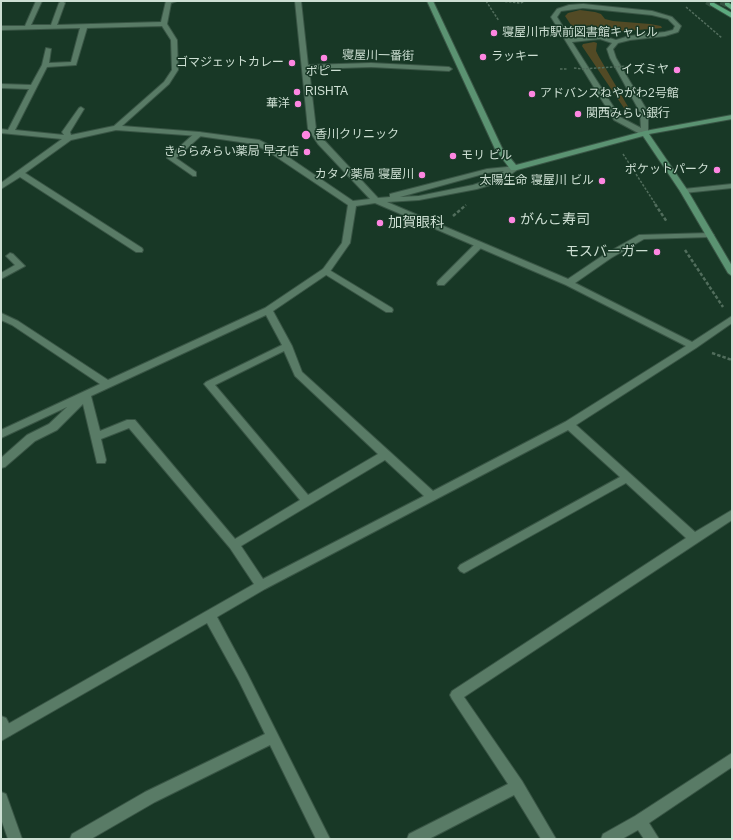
<!DOCTYPE html>
<html>
<head>
<meta charset="utf-8">
<style>
  body { margin:0 }
  #map { position:relative; width:733px; height:840px; overflow:hidden; background:#183826; font-family:Arial,sans-serif }
  canvas { display:block }
  .frame { position:absolute; inset:0; border:2px solid #cddfd3; pointer-events:none }
</style>
</head>
<body>
<div id="map">
<canvas width="733" height="840"></canvas>
<div class="frame"></div>
</div>
<script>
const g = document.querySelector('canvas').getContext('2d');
g.lineJoin = 'round';
function paint(path, color) {
  g.fillStyle = color;
  g.fill(path, 'evenodd');
}
function poly(rows) {
  const path = new Path2D();
  for (const r of rows) {
    path.moveTo(r[0], r[1]);
    for (let i = 2; i < r.length; i += 2) path.lineTo(r[i], r[i + 1]);
  }
  return path;
}
function strokePath(path, color, width, dash) {
  g.strokeStyle = color;
  g.lineWidth = width;
  g.lineCap = dash ? 'butt' : 'round';
  g.setLineDash(dash || []);
  g.stroke(path);
}
function drawText(font, color, halo, rows, align = 'center') {
  g.font = font + ' Arial,"Noto Sans JP",sans-serif';
  g.lineWidth = 3;
  g.setLineDash([]);
  g.textBaseline = 'middle';
  g.strokeStyle = halo;
  g.fillStyle = color;
  for (const [text, x, y, turn = 0] of rows) {
    g.save();
    g.translate(x, y);
    g.rotate((+turn || 0) * Math.PI / 180);
    g.textAlign = isNaN(turn) ? turn : align;
    if (halo) g.strokeText(text, 0, 0);
    g.fillText(text, 0, 0);
    g.restore();
  }
}
paint(poly([
  [580,10,595,12,601,14,605,19,613,21,650,24,661,26,662,28,589,34,573,28,565,16,568,13],
  [594,42,597,43,596,51,599,57,630,110,626,111,582,46,583,44]
]), '#524a25');
strokePath(poly([
  [707,1,712,4],
  [721,1,727,4]
]), '#335140', 7, [7, 3.5]);
const lane = poly([
  [583,4,652,11,672,17,681,26,678,32,665,36,630,40,618,43,613,49,616,58,648,112,648,135,642,135,614,120,551,17,557,9,569,5,583,4],
  [583,8,652,15,668,19,675,26,673,30,665,32,629,36,616,40,600,35,570,38,557,17,561,11,583,8],
  [600,39,612,43,607,49,610,58,640,112,641,128,620,117,572,42,600,39],
  [196,132,199,132,203,134,176,158,196,172,196,176,193,176,167,158,196,132],
  [479,242,483,245,482,247,444,285,438,285,437,283,438,281,476,243,479,242],
  [326,268,392,308,393,310,392,312,386,312,323,273,322,271,323,269,326,268],
  [1,716,6,718,13,731,11,735,6,737,1,735,1,716]
]);
const street = poly([
  [36,1,42,1,31,25,51,25,59,3,62,1,65,3,57,25,161,22,166,1,177,1,171,3,167,24,177,40,178,70,169,84,122,126,199,132,259,140,275,148,353,201,370,199,318,144,308,129,295,1,301,1,308,65,371,63,449,67,452,69,449,71,371,67,309,69,316,129,324,140,378,198,390,197,390,194,487,169,517,166,517,170,500,182,477,189,419,200,387,202,568,279,605,254,639,235,710,233,714,235,710,237,644,239,611,258,575,283,692,342,732,316,732,323,696,348,576,425,695,532,732,510,732,520,464,697,522,781,556,839,541,839,514,795,429,839,407,839,409,834,508,784,452,699,450,695,452,691,686,538,626,483,468,571,464,573,460,571,458,568,460,565,620,477,568,430,265,589,217,617,247,673,330,839,316,839,270,745,155,802,91,839,70,839,72,834,145,792,265,734,239,681,207,623,1,741,1,728,254,584,230,548,129,428,101,439,106,460,105,463,97,463,83,404,57,430,35,441,5,467,1,468,1,458,27,435,49,424,67,407,1,438,1,430,100,384,12,325,1,320,1,313,18,321,108,380,265,308,323,269,342,243,348,205,269,152,254,144,199,136,116,130,71,140,25,173,142,248,143,250,142,252,136,252,20,177,1,189,1,183,62,139,1,133,1,129,8,130,29,89,1,88,1,84,31,85,42,65,46,48,51,49,49,63,71,62,80,28,1,30,1,26,25,26,36,1],
  [162,26,171,40,172,70,164,82,114,126,71,135,70,132,84,109,81,107,79,108,62,132,64,135,15,130,47,67,76,65,87,28,162,26],
  [504,171,494,178,473,185,419,196,400,197,487,173,504,171],
  [375,203,566,285,686,346,565,422,433,491,302,372,292,346,273,311,329,273,350,243,356,206,375,203],
  [266,315,282,345,206,382,204,384,300,500,235,539,135,420,127,420,100,431,91,396,266,315],
  [284,351,295,376,378,454,308,495,215,385,284,351],
  [385,460,424,496,263,579,241,546,385,460],
  [732,184,732,188,684,193,680,191,684,189,732,184],
  [10,253,13,254,25,266,1,279,1,273,15,265,6,256,10,253],
  [732,753,732,767,649,823,659,839,644,839,638,830,622,839,601,839,603,834,635,816,732,753],
  [1,792,6,794,22,839,8,839,1,819,1,792]
]);
const secondary = poly([
  [427,1,433,1,502,148,516,165,645,131,732,115,732,119,649,134,688,191,732,266,732,276,728,273,680,191,643,136,517,170,511,170,495,149,427,1]
]);
const primary = poly([
  [710,3,714,3,732,13,732,18,710,5,710,3],
  [725,3,729,3,732,5,732,10,725,5,725,3]
]);
strokePath(lane, '#395545', 2);
strokePath(street, '#395545', 2);
strokePath(secondary, '#395545', 2);
strokePath(primary, '#395545', 2);
strokePath(poly([
  [486,1,499,21],
  [501,1,520,3,526,1],
  [686,7,722,38],
  [560,69,568,69],
  [623,154,656,205]
]), '#516d5c', 1.5, [2.5, 1.5]);
strokePath(poly([
  [655,204,667,222],
  [453,216,466,205],
  [685,250,723,307],
  [712,353,732,360]
]), '#516d5c', 2.5, [3.5, 2]);
paint(lane, '#597b66');
paint(street, '#597b66');
paint(secondary, '#5b9372');
paint(primary, '#5daa7f');
strokePath(poly([
  [574,68,582,69,630,66]
]), '#516d5c', 1.5, [2.5, 1.5]);
for (const [x, y, r, color] of [
  [494,33,4,"#fe86e1"],
  [483,57,4,"#fe86e1"],
  [324,58,4,"#fe86e1"],
  [292,63,4,"#fe86e1"],
  [677,70,4,"#fe86e1"],
  [297,92,4,"#fe86e1"],
  [532,94,4,"#fe86e1"],
  [298,104,4,"#fe86e1"],
  [578,114,4,"#fe86e1"],
  [306,135,5,"#fe86e1"],
  [307,152,4,"#fe86e1"],
  [453,156,4,"#fe86e1"],
  [717,170,4,"#fe86e1"],
  [422,175,4,"#fe86e1"],
  [602,181,4,"#fe86e1"],
  [512,220,4,"#fe86e1"],
  [380,223,4,"#fe86e1"],
  [657,252,4,"#fe86e1"]
]) {
  const dot = new Path2D();
  dot.arc(x, y, r, 0, 2 * Math.PI);
  g.fillStyle = color;
  g.fill(dot);
  strokePath(dot, '#183826', 1.5);
}
drawText('12px', '#cddfd3', '#183826', [
  ["寝屋川市駅前図書館キャレル",502,33],
  ["ラッキー",491,57],
  ["ゴマジェットカレー",284,63,"right"],
  ["イズミヤ",669,70,"right"],
  ["ポピー",324,72,"center"],
  ["RISHTA",305,92],
  ["アドバンスねやがわ2号館",540,94],
  ["華洋",290,104,"right"],
  ["関西みらい銀行",586,114],
  ["香川クリニック",315,135],
  ["きららみらい薬局 早子店",299,152,"right"],
  ["モリ ビル",461,156],
  ["ポケットパーク",709,170,"right"],
  ["カタノ薬局 寝屋川",414,175,"right"],
  ["太陽生命 寝屋川 ビル",594,181,"right"]
], 'left');
drawText('12px', '#cddfd3', '#183826', [
  ["寝屋川一番街",378,56,1]
]);
drawText('14px', '#cddfd3', '#183826', [
  ["がんこ寿司",520,220],
  ["加賀眼科",388,223],
  ["モスバーガー",649,252,"right"]
], 'left');
</script>
</body>
</html>
